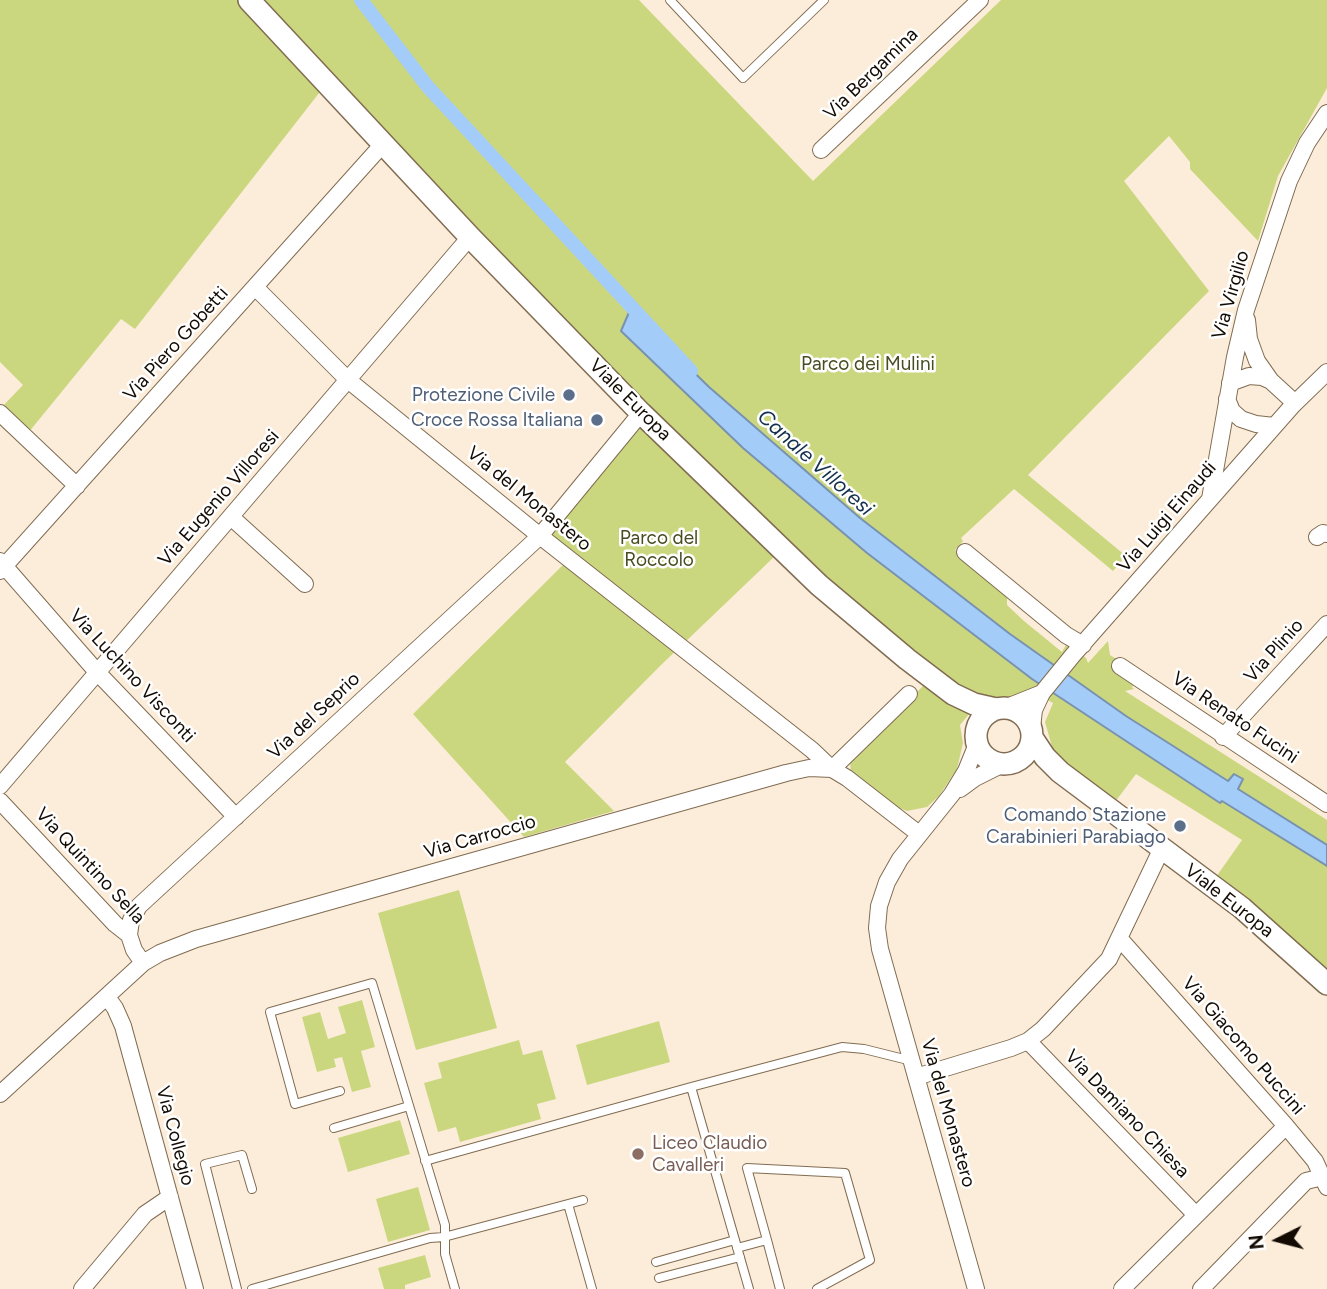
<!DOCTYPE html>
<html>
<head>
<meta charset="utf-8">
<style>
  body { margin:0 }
  #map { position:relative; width:1327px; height:1289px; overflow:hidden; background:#fceddb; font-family:Figtree,sans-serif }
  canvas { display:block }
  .north { position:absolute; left:1243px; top:1205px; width:70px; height:70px; -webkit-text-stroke:5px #fff; paint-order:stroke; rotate:264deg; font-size:19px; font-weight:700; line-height:28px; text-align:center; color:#130b03 }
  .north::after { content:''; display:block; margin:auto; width:24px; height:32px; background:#130b03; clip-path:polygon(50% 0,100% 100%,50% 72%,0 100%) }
</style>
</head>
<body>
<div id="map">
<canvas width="1327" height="1289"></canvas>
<div class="north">N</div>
</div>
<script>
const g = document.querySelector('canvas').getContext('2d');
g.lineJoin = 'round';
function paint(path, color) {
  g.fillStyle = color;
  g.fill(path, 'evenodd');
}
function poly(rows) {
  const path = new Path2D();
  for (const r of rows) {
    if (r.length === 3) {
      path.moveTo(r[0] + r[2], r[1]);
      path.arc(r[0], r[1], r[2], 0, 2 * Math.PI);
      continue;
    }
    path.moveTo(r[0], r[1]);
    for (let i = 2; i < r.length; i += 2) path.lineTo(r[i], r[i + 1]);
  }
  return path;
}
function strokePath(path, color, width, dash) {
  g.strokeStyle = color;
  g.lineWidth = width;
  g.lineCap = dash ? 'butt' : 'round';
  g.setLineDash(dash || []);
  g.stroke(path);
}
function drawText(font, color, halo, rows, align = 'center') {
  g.font = font + ' Figtree,sans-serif';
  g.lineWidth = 5;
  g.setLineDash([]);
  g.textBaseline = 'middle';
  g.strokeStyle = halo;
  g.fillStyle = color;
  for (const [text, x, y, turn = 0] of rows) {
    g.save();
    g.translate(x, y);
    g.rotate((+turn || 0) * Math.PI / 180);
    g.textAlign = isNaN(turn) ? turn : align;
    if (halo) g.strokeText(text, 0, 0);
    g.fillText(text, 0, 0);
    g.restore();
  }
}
paint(poly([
  [0,0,639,0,813,181,1001,0,1327,0,1327,88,1278,176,1258,241,1190,169,1190,162,1169,136,1124,181,1209,291,1028,475,1126,556,1113,571,1014,489,961,538,963,541,955,550,1007,595,1007,605,1024,621,1062,652,1067,643,1086,658,1088,663,1108,641,1110,655,1141,675,1132,687,1134,689,1125,691,1327,820,1327,970,1216,877,1242,840,1136,774,1115,802,1066,766,1053,750,1045,722,1053,703,1038,695,974,708,960,725,963,743,957,769,939,796,927,807,907,811,897,807,851,773,850,762,862,747,933,676,770,551,774,557,660,666,565,762,614,811,524,837,413,714,573,555,551,533,648,417,330,79,135,329,121,319,24,438,0,409,23,385,0,362],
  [459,890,497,1028,416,1050,378,913],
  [362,1000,375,1047,361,1051,371,1087,352,1092,342,1057,334,1059,336,1067,317,1072,302,1017,320,1012,328,1039,346,1033,338,1007],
  [659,1021,670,1062,587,1085,576,1045],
  [519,1040,523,1055,542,1050,556,1099,537,1104,541,1119,460,1142,456,1127,438,1132,424,1083,442,1078,438,1063],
  [400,1120,410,1154,348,1172,338,1138],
  [418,1187,430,1230,388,1242,376,1199],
  [425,1255,431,1277,405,1285,405,1289,384,1289,378,1268]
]), '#cbd77f');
const water = poly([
  [630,310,709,387,860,518,1010,634,1126,716,1228,781,1234,774,1243,779,1238,789,1327,845,1327,866,1222,801,1220,803,1032,679,867,553,743,448,621,331,630,310]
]);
paint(water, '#a3ccf9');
strokePath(water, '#7892af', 2);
strokePath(poly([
  [361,0,428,87,691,371]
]), '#a3ccf9', 14);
const service = poly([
  [670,0,743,78,824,0],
  [340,1091,295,1104,270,1012,372,983,445,1225,445,1254,455,1289],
  [334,1128,409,1106],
  [425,1161,691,1087],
  [568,1204,592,1289],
  [767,1240,747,1168,845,1173,870,1260,817,1289],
  [737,1248,767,1240,780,1289],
  [656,1262,735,1240],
  [659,1278,740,1257],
  [237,1289,205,1164,242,1155,252,1189],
  [252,1289,430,1238,444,1237,583,1200],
  [749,1289,691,1087,842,1047,864,1049,912,1061]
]);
const minor = poly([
  [821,150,980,0],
  [255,287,348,380,540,536,812,750,832,769,847,778,919,834],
  [1247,320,1249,339,1257,361,1271,381,1295,403],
  [1230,383,1249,376,1262,377,1271,381],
  [1227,399,1232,411,1241,419,1256,424,1274,426],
  [0,413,77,486],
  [1210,499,1235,357,1246,310,1289,181,1307,143,1327,113],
  [231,517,305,584],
  [1317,537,1323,533,1327,534],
  [965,552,1066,635,1083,645],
  [0,561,97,672,236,817],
  [0,571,383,144],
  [1120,666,1327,804],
  [1007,707,1042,693],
  [1032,728,1034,710,1042,693,1073,655,1293,405,1327,372],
  [1223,737,1327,624],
  [0,786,470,237],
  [960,789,975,778,1001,765],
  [0,801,115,924,129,935,134,950,143,963],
  [129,935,131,920,139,906,540,536,641,413],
  [1120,939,1286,1126,1315,1161,1327,1187],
  [107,997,115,1008,123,1026,195,1289],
  [1028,1041,1196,1215],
  [916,1077,1011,1048,1028,1041,1043,1029,1109,959,1162,848],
  [0,1094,143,963,160,953,196,939,786,773,809,768,832,769,909,694],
  [82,1289,145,1214,170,1197],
  [976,1289,880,949,877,928,879,906,887,882,900,859,952,794,966,771,977,744],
  [1122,1289,1286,1126],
  [1201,1289,1306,1181,1327,1176]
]);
const tertiary = poly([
  [249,0,470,237,641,413,819,585,907,659,953,694,974,704,996,709],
  [1004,736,28],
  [1033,739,1045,757,1060,772,1242,908,1327,984]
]);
strokePath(service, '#816c51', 10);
strokePath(minor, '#816c51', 18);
strokePath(tertiary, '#816c51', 24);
strokePath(service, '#fff', 8);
strokePath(minor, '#fff', 16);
strokePath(tertiary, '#fff', 21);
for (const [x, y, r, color] of [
  [569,395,7,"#5c6f8a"],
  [597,420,7,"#5c6f8a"],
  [1180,826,7,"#5c6f8a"],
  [638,1154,7,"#8d6e63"]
]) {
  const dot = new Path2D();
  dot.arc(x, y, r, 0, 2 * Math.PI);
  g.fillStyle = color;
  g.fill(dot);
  strokePath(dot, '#fff', 2.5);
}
drawText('19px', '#130b03', '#fff', [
  ["Via Bergamina",871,74,-44],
  ["Via Virgilio",1231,295,-74],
  ["Via Piero Gobetti",176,344,-48],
  ["Viale Europa",630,400,45],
  ["Via Eugenio Villoresi",219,498,-49],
  ["Via del Monastero",529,499,39],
  ["Via Luigi Einaudi",1167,517,-49],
  ["Via Plinio",1274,651,-48],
  ["Via Luchino Visconti",132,676,47],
  ["Via del Seprio",314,716,-43],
  ["Via Renato Fucini",1235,718,34],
  ["Via Carroccio",480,837,-16],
  ["Via Quintino Sella",90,866,47],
  ["Viale Europa",1229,901,38],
  ["Via Giacomo Puccini",1243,1046,49],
  ["Via del Monastero",948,1113,74],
  ["Via Damiano Chiesa",1127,1114,46],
  ["Via Collegio",175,1136,75]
]);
drawText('19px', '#474c21', '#fff', [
  ["Parco dei Mulini",868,364],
  ["Parco del",659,538],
  ["Roccolo",659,560]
]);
drawText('19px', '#4e5e75', '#fff', [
  ["Protezione Civile",555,395],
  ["Croce Rossa Italiana",583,420],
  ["Comando Stazione",1166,815],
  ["Carabinieri Parabiago",1166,837]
], 'right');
drawText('19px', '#785e54', '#fff', [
  ["Liceo Claudio",652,1143],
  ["Cavalleri",652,1165]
], 'left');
drawText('italic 21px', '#122f4c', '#fff', [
  ["Canale Villoresi",815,463,42]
]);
</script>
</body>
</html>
